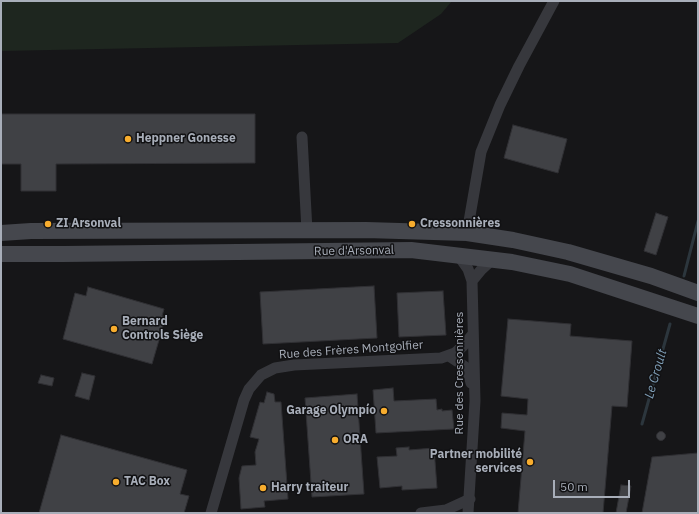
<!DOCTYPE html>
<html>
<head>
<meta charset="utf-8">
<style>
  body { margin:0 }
  #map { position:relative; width:699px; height:514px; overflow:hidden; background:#161618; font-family:"IBM Plex Sans",sans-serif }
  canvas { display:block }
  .frame { position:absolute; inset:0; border:2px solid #a8aeb9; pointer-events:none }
  .scale { position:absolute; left:553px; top:480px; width:77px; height:18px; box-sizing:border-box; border:2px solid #a8aeb9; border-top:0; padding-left:5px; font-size:12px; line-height:14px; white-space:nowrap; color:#a8aeb9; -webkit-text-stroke:3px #111113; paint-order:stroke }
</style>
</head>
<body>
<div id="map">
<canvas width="699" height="514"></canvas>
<div class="frame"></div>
<div class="scale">50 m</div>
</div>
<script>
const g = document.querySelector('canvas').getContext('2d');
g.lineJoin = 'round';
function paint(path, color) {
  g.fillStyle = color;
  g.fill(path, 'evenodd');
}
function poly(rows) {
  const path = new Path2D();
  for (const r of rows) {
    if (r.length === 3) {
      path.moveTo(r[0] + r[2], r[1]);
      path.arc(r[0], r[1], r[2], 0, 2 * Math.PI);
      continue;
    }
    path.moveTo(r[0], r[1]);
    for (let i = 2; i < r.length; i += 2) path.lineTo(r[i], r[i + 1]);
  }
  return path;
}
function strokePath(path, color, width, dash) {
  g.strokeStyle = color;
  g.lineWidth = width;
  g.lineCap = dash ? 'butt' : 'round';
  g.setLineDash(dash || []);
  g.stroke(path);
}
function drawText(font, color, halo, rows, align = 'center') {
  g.font = font + ' "IBM Plex Sans",sans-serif';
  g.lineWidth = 3;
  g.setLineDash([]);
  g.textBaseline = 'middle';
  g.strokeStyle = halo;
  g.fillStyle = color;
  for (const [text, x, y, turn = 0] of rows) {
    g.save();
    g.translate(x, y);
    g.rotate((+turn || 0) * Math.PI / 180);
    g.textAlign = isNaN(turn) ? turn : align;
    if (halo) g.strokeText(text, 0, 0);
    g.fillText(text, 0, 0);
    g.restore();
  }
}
paint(poly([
  [1,1,452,1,441,14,398,43,1,51]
]), '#1e261f');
strokePath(poly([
  [684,276,698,221],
  [642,424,670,324]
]), '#2c363d', 3);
const building = poly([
  [1,114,255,114,255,163,56,164,56,191,21,191,21,164,1,164,1,114],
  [513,125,567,139,558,173,504,158,513,125],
  [656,213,668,217,656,255,644,251,656,213],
  [374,286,377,338,263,344,260,292,374,286],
  [88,287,164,309,162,316,166,316,152,364,63,339,75,293,86,296,88,287],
  [443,291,446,335,399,337,397,293,443,291],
  [508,319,571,324,570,336,632,341,627,407,612,406,603,513,518,513,525,431,501,428,502,413,527,415,528,399,501,396,508,319],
  [82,373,95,376,89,400,75,396,82,373],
  [41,375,54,378,52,386,38,383,41,375],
  [393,388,394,401,436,399,437,410,442,409,442,411,452,410,454,429,376,433,373,390,393,388],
  [267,392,274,394,275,402,281,402,288,499,264,501,265,507,241,509,239,478,242,466,256,465,255,452,259,439,250,437,260,402,264,403,267,392],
  [357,394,364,494,312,497,305,398,357,394],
  [661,436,4.5],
  [61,435,187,470,180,494,189,496,184,513,39,513,61,435],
  [409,447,409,450,434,448,437,488,402,490,402,486,380,488,377,457,397,456,396,448,409,447],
  [698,453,698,513,642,513,652,457,698,453],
  [621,485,631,486,626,513,616,513,621,485]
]);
paint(building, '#404145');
strokePath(building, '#303034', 1);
strokePath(poly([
  [302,137,307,231],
  [467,233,481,152,500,105,519,66,554,1],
  [458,255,468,269,472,281,475,401,468,513],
  [472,281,481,270,492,260],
  [449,356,464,366,469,375,471,383],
  [211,513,244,400,249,389,261,375,275,368,294,365,441,358,455,353,463,346,473,334],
  [421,513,446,510,470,499]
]), '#37383d', 11);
strokePath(poly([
  [1,233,31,231,366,230,467,233,513,240,568,252,651,276,698,293],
  [1,254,64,254,411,250,512,262,570,274,698,316]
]), '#45474d', 16);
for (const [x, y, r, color] of [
  [128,139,4,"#f8ad2e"],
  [48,224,4,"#f8ad2e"],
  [412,224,4,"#f8ad2e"],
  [114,329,4,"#f8ad2e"],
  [384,411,4,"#f8ad2e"],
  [335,440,4,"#f8ad2e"],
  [530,462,4,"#f8ad2e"],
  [116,482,4,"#f8ad2e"],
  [263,488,4,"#f8ad2e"]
]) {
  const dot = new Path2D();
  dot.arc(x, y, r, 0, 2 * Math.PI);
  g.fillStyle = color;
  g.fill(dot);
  strokePath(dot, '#111113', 1.5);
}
drawText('bold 12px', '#a8aeb9', '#111113', [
  ["Heppner Gonesse",136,139],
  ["ZI Arsonval",56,224],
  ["Cressonnières",420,224],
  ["Bernard",122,322],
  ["Controls Siège",122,336],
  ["Garage Olympío",376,411,"right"],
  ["ORA",343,440],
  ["Partner mobilité",522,455,"right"],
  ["services",522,469,"right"],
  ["TAC Box",124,482],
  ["Harry traiteur",271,488]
], 'left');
drawText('12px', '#a8aeb9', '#111113', [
  ["Rue d'Arsonval",354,251,-1],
  ["Rue des Frères Montgolfier",351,350,-4],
  ["Rue des Cressonnières",460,373,-90]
]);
drawText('italic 13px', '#7e9db5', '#111113', [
  ["Le Croult",656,374,-74]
]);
</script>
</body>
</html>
